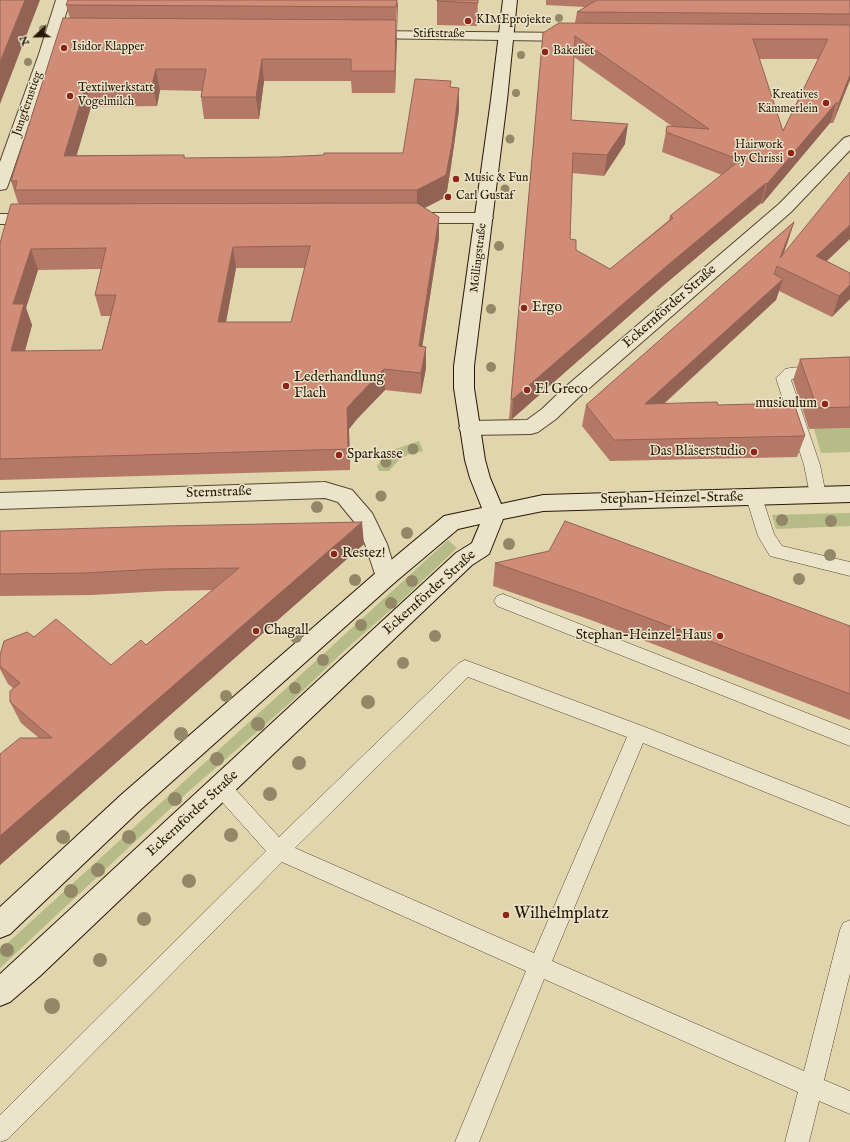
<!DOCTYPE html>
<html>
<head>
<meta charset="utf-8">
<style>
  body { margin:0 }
  #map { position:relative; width:850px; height:1142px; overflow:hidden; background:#e0d5ad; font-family:"IM FELL English",serif }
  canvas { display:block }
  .north { position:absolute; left:16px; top:16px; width:40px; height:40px; -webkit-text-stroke:3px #ebe4ca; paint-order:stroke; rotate:248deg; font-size:11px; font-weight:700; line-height:16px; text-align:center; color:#271806 }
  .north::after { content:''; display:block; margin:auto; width:14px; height:18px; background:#271806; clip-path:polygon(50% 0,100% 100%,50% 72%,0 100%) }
</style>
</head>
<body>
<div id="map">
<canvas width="850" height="1142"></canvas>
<div class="north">N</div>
</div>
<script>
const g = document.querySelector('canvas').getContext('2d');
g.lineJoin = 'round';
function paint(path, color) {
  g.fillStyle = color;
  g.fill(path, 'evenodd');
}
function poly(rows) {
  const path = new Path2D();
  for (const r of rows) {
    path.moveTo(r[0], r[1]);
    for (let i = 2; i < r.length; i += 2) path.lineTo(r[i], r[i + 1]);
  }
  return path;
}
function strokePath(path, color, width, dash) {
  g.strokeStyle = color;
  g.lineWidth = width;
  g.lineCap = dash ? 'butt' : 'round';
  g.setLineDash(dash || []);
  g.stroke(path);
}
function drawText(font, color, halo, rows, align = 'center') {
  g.font = font + ' "IM FELL English",serif';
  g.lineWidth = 3;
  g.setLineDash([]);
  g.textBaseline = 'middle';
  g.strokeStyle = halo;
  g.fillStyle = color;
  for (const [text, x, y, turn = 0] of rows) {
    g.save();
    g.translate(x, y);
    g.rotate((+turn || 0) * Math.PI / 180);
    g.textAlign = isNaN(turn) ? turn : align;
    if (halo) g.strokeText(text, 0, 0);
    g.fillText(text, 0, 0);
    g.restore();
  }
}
paint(poly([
  [850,428,850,452,821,453,814,429],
  [419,441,423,451,407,455,398,461,389,471,379,471,377,466,384,456,392,450],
  [850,513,850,526,776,529,772,515],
  [448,540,457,548,402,600,346,649,291,702,188,792,0,968,0,950]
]), '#b6bc87');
const lane = poly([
  [850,360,850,370,839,373,794,378,791,380,820,465,826,495,824,499,818,501,812,499,810,495,804,465,776,378,785,369,790,368,839,363,850,360],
  [754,491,760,493,762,497,774,534,782,546,850,562,850,576,770,556,758,536,746,497,748,493,754,491],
  [503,594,850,730,850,746,497,606,494,601,497,596,503,594],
  [465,660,645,727,850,808,850,826,643,743,552,961,804,1071,840,930,843,923,850,920,850,973,824,1080,850,1091,850,1114,819,1101,809,1142,785,1142,798,1092,544,979,479,1142,455,1142,526,971,282,862,8,1139,0,1142,0,1115,266,851,214,793,211,787,214,781,221,778,228,781,279,837,459,663,465,660],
  [468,677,627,737,534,953,295,848,468,677]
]);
const street = poly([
  [56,0,70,0,61,30,87,30,92,31,94,34,92,37,87,38,58,38,8,185,6,189,0,190,0,162,39,54,56,0],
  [367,31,573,33,578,34,580,37,578,40,573,41,362,38,360,35,362,32,367,31],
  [850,136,850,150,791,212,578,398,556,419,538,432,531,434,469,435,462,433,459,428,462,423,469,421,527,420,542,409,564,388,779,204,844,138,850,136],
  [409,213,484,213,490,214,493,218,490,222,484,223,409,223,403,222,400,218,403,214,409,213],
  [0,214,37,214,43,215,46,219,43,223,37,224,0,224,0,214],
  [325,482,352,490,372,513,387,544,397,577,394,583,386,586,378,583,365,544,356,524,338,502,325,498,0,509,0,493,325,482]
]);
const secondary = poly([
  [503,0,517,0,507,100,474,366,474,388,485,460,490,478,501,504,543,495,850,486,850,502,543,511,503,519,489,554,472,565,40,976,10,1002,0,1006,0,974,456,553,472,543,480,524,458,529,394,583,139,811,10,934,0,938,0,907,121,795,378,571,444,516,482,508,470,478,465,460,454,388,454,366,491,100,503,0]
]);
strokePath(lane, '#554730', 1);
strokePath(street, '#554730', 2);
strokePath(secondary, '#271806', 2);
paint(lane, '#ebe4ca');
paint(street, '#ebe4ca');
paint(secondary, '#ebe4ca');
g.fillStyle = '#928867';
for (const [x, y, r] of [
  [559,18,4],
  [43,29,4],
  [521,55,4],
  [28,62,4],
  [516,93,4],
  [510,139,4.5],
  [505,189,4.5],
  [499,246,5],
  [491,309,5],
  [491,367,5],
  [413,449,5.5],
  [386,462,5.5],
  [381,496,5.5],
  [317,507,6],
  [782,520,6],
  [831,521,6],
  [407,533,6],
  [509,544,6],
  [830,555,6],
  [799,579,6],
  [355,580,6],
  [412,581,6],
  [391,603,6],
  [361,625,6],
  [435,636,6],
  [296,637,6],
  [323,660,6],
  [403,663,6],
  [295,688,6],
  [226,696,6],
  [368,702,7],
  [258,724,7],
  [181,734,7],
  [217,759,7],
  [299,763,7],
  [270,794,7],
  [175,799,7],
  [231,835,7],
  [63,837,7],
  [129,837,7],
  [98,870,7],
  [189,881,7],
  [71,891,7],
  [144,919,7],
  [7,950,7],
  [100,960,7],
  [52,1006,8]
]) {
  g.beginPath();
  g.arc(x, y, r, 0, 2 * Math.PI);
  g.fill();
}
paint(poly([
  [68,0,397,0,395,93,352,93,351,81,264,81,259,119,204,119,201,97,202,91,160,90,157,106,91,107,76,155,184,155,185,158,279,157,403,153,451,87,459,110,451,166,446,197,424,208,439,217,439,238,422,347,426,347,426,368,421,394,385,390,357,419,349,429,350,470,0,480,0,243,19,204,19,203,18,203,11,181,70,18,66,5],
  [236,268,305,268,291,322,226,322],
  [101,269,95,295,101,316,110,316,102,350,25,351,32,325,26,308,38,270],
  [478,0,477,26,437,25,437,1],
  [546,0,850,0,850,80,833,123,830,123,762,204,761,203,664,285,512,419,509,419,543,33,575,23,577,12,585,7,546,5],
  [574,57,673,127,667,126,662,152,722,175,670,216,669,220,610,269,576,250,570,239,572,173,604,176,625,144,571,120],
  [759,59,818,59,783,131],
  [794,222,787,244,783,254,827,261,850,273,832,317,779,291,776,300,664,404,718,405,805,436,797,457,610,461,582,426,586,405],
  [850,357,850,428,809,429,793,380,800,359],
  [0,531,364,544,0,865,0,754,39,738,21,723,10,702,13,688,8,684,0,669,0,655,34,637,111,665,146,645,212,590,165,591,92,595,0,596],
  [495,563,850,626,850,720,591,620,493,586]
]), '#b47867');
paint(poly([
  [25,0,40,0,0,104,0,62],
  [397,0,398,5,397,31],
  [396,20,397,42,395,93,395,71],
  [262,59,264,81,259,119,256,97],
  [156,69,160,90,157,106,152,84],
  [850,75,850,80,833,123,839,103],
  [86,85,91,107,70,178,64,156],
  [459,88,459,110,451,166,446,197,417,212,417,190],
  [836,103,830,123,762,204,767,184],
  [628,124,625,144,604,176,607,155],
  [766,183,761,203,664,285,512,419,513,399,668,265],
  [439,217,439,238,419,368,419,346],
  [794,222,787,244,779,266,780,258],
  [850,225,850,239,809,278,816,256],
  [233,247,236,268,222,343,218,322],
  [31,249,38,270,26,308,32,325,19,372,11,351,13,304],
  [777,266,771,287,783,279,776,300,640,425,645,404,774,274],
  [850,285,850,299,832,317,839,296],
  [426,347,426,368,421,394,421,373],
  [384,369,385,390,357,419,349,429,350,470,348,449,347,408,356,398],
  [362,522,364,544,0,865,0,836]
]), '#926254');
const building = poly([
  [0,0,25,0,0,62,0,0],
  [68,0,397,0,396,7,66,5,68,0],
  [437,0,478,0,478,3,437,1,437,0],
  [597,0,850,0,850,14,577,12,597,0],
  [63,18,396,20,395,71,351,71,351,59,262,59,256,97,201,97,206,69,156,69,152,84,86,85,64,156,167,155,184,155,184,158,279,157,324,155,324,153,403,153,415,79,451,81,450,87,459,88,452,144,446,175,417,190,15,190,17,181,11,181,63,18],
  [559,23,850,25,850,75,839,103,836,103,767,184,766,183,668,265,513,399,511,399,543,33,559,23],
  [575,36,709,129,667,126,666,132,740,160,670,216,673,218,610,269,576,250,576,240,570,239,573,153,607,155,628,124,571,120,575,36],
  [753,39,828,39,783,131,753,39],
  [850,172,850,225,816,256,850,273,850,285,839,296,777,266,774,274,783,279,645,404,717,402,718,405,794,403,805,436,614,440,586,405,794,222,780,258,850,172],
  [417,203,439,217,419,346,426,347,421,373,384,369,356,398,347,408,348,449,0,459,0,243,11,204,417,203],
  [310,246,291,322,218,322,233,247,310,246],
  [106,248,95,295,116,295,102,350,11,351,24,304,13,304,31,249,106,248],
  [850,357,850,407,817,408,800,359,850,357],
  [565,521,850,626,850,694,595,598,495,563,549,551,565,521],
  [362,522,0,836,0,754,20,738,52,738,10,702,10,691,20,683,0,666,0,655,4,641,27,632,34,637,56,619,111,665,141,640,146,645,239,568,158,569,84,573,0,574,0,531,165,526,362,522]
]);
paint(building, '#d18c78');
strokePath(building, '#926254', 1);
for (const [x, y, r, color] of [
  [468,21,4,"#8f2418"],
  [64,48,4,"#8f2418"],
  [545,52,4,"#8f2418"],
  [70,96,4,"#8f2418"],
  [826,103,4,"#8f2418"],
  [791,153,4,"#8f2418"],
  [456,179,4,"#8f2418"],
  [448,197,4,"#8f2418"],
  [524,308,4,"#8f2418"],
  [286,386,4,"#8f2418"],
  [527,390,4,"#8f2418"],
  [825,404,4,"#8f2418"],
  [754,452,4,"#8f2418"],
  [339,455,4,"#8f2418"],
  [334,554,4,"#8f2418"],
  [256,631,4,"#8f2418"],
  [720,636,4,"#8f2418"],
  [506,915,4,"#8f2418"]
]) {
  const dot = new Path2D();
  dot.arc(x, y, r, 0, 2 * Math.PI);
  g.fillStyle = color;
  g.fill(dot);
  strokePath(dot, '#ebe4ca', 1.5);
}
drawText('12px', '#271806', '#ebe4ca', [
  ["KIMEprojekte",476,21],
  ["Isidor Klapper",72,48],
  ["Bakeliet",553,52],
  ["Textilwerkstatt",78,89],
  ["Vogelmilch",78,103],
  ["Kreatives",818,96,"right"],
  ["Kämmerlein",818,110,"right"],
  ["Hairwork",783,146,"right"],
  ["by Chrissi",783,160,"right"],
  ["Music & Fun",464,179],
  ["Carl Gustaf",456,197]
], 'left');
drawText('12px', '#271806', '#ebe4ca', [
  ["Stiftstraße",439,35],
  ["Jungfernstieg",28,104,-71],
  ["Möllingstraße",479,258,-83]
]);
drawText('14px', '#271806', '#ebe4ca', [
  ["Eckernförder Straße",670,307,-41],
  ["Sternstraße",219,493,-2],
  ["Stephan-Heinzel-Straße",672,499,-1],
  ["Eckernförder Straße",430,593,-42],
  ["Eckernförder Straße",193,814,-43]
]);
drawText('14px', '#271806', '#ebe4ca', [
  ["Ergo",532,308],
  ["Lederhandlung",294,378],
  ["Flach",294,394],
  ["El Greco",535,390],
  ["musiculum",817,404,"right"],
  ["Das Bläserstudio",746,452,"right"],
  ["Sparkasse",347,455],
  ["Restez!",342,554],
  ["Chagall",264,631],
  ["Stephan-Heinzel-Haus",712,636,"right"]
], 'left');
drawText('17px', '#271806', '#ebe4ca', [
  ["Wilhelmplatz",514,915]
], 'left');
</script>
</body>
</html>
